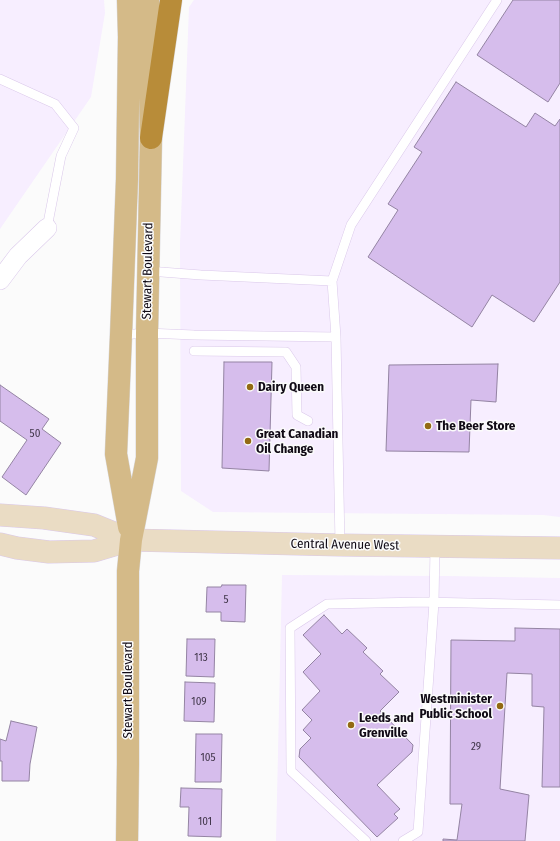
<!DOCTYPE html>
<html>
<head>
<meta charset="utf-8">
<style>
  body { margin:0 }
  canvas { display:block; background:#fbfbfb }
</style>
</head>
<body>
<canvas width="560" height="841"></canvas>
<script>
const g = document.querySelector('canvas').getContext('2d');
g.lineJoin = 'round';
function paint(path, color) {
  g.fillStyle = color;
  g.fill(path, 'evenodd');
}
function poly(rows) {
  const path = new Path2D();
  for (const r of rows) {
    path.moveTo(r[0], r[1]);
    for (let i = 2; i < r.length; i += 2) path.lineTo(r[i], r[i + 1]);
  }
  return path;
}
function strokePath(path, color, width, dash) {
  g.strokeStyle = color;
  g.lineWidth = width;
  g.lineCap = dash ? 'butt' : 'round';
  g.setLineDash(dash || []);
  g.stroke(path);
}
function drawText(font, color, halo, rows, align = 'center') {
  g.font = font + ' "Fira Sans Condensed",sans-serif';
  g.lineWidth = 3;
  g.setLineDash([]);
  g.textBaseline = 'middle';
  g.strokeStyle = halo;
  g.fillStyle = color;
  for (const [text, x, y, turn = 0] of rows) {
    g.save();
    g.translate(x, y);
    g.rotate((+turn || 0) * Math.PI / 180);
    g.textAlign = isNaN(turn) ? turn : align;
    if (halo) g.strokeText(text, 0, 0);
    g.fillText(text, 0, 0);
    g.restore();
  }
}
paint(poly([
  [0,0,104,0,105,13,91,97,0,229],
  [194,0,560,0,560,517,543,515,213,512,181,491,180,244,189,7],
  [282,575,446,576,560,578,560,841,276,841]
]), '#f7eeff');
const building = poly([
  [513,0,560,0,560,83,548,102,477,55,513,0],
  [456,82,526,127,535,113,555,126,560,119,560,282,534,322,492,295,472,327,368,257,398,210,388,204,422,152,414,147,456,82],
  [224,362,272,362,269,471,222,468,224,362],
  [498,364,496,402,471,400,469,452,386,451,389,365,498,364],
  [0,385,49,419,42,429,61,443,26,495,2,477,27,440,0,421,0,385],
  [222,585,246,585,245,622,221,621,221,612,206,612,207,587,221,587,222,585],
  [324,615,342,634,347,629,367,648,363,652,383,671,380,674,399,692,380,711,413,745,412,752,377,785,400,809,394,814,398,818,377,837,299,757,300,749,311,738,303,730,312,720,302,710,320,691,303,672,321,654,303,635,324,615],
  [515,628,560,629,560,787,542,787,544,707,532,706,532,674,507,673,500,789,529,795,525,841,443,841,443,839,457,840,462,804,450,804,451,640,515,641,515,628],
  [187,639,215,639,214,677,186,676,187,639],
  [185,682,215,683,214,722,184,721,185,682],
  [11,721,37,727,30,764,29,781,2,781,2,761,0,761,0,739,6,741,11,721],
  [196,734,222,734,221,782,195,782,196,734],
  [181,788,222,789,221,837,188,836,189,807,180,807,181,788]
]);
paint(building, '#d6bdec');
strokePath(building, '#9484a3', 1);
const lane = poly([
  [0,79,55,104,74,128,61,156,47,228],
  [148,271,201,275,332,281],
  [121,335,147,333,194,335,336,337,340,545],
  [336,337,332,281,351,225,497,0],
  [194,351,286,352,296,367,297,415,308,421],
  [366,841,291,771,290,628,327,604,423,602,560,605],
  [403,841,418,832,434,602,435,546]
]);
const street = poly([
  [0,280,18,256,47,228]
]);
const secondary = poly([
  [0,515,44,518,94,525,131,540],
  [0,544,17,548,49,552,94,551,131,540,340,545,560,548]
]);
const primary = poly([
  [128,0,129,37,127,179,121,335,116,454,129,527],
  [127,841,128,764,128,571,131,540,147,458,147,333,151,138,148,0]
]);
const highway = poly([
  [151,138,171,0]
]);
strokePath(lane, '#dac8ea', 10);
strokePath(street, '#dac8ea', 20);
strokePath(secondary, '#dac8ea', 23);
strokePath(primary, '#d9d8da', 23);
strokePath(highway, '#d9d8da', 23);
strokePath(lane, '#fff', 9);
strokePath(street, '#fff', 19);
strokePath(secondary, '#eadcc4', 22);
strokePath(primary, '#d4ba88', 22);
strokePath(highway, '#b88c39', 22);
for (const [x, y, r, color] of [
  [250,387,4,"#936a13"],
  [428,426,4,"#936a13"],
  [248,441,4,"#936a13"],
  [500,706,4,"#936a13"],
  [351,725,4,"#936a13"]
]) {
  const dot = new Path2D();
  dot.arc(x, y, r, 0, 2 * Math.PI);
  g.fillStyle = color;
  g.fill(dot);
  strokePath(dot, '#fbfbfb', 1.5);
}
drawText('11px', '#42374b', null, [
  ["50",35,434],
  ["5",226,600],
  ["113",201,658],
  ["109",199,702],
  ["29",476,747],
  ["105",208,758],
  ["101",205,822]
]);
drawText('13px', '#100a15', '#fbfbfb', [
  ["Stewart Boulevard",148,271,-89],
  ["Central Avenue West",345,545,1],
  ["Stewart Boulevard",128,690,-90]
]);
drawText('bold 13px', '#100a15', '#fbfbfb', [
  ["Dairy Queen",258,387],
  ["The Beer Store",436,426],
  ["Great Canadian",256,434],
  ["Oil Change",256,449],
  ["Westminister",492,699,"right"],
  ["Public School",492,714,"right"],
  ["Leeds and",359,718],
  ["Grenville",359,733]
], 'left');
</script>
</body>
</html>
